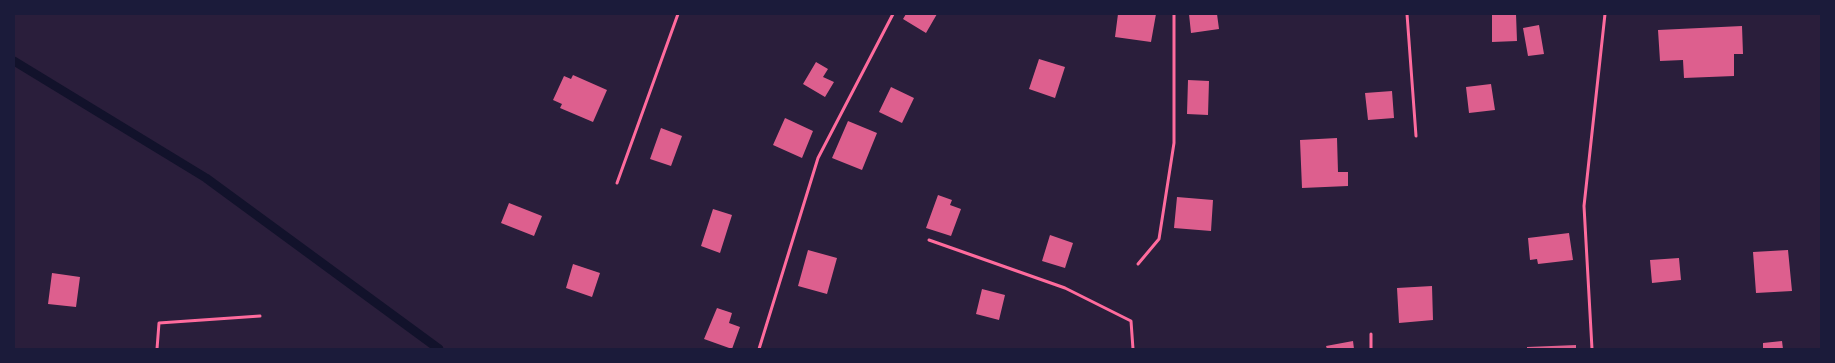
<!DOCTYPE html>
<html>
<head>
<meta charset="utf-8">
<style>
  body { margin:0 }
  #map { position:relative; width:1835px; height:363px; overflow:hidden; background:#1b1b3a; font-family:Overpass,sans-serif }
  canvas { display:block }
  .frame { position:absolute; inset:0; border:15px solid #1b1b3a; pointer-events:none }
</style>
</head>
<body>
<div id="map">
<canvas width="1835" height="363"></canvas>
<div class="frame"></div>
</div>
<script>
const g = document.querySelector('canvas').getContext('2d');
g.lineJoin = 'round';
function paint(path, color) {
  g.fillStyle = color;
  g.fill(path, 'evenodd');
}
function poly(rows) {
  const path = new Path2D();
  for (const r of rows) {
    path.moveTo(r[0], r[1]);
    for (let i = 2; i < r.length; i += 2) path.lineTo(r[i], r[i + 1]);
  }
  return path;
}
function strokePath(path, color, width, dash) {
  g.strokeStyle = color;
  g.lineWidth = width;
  g.lineCap = dash ? 'butt' : 'round';
  g.setLineDash(dash || []);
  g.stroke(path);
}
paint(poly([
  [14,14,1821,14,1821,349,14,349]
]), '#2a1e3b');
strokePath(poly([
  [14,61,206,178,439,349]
]), '#12122b', 9);
paint(poly([
  [906,14,937,14,926,33,903,19],
  [1118,14,1156,14,1151,42,1115,37],
  [1189,14,1217,14,1219,29,1191,33],
  [1492,14,1516,14,1517,41,1492,42],
  [1539,25,1544,54,1528,56,1523,28],
  [1742,26,1743,54,1734,54,1734,76,1684,78,1683,60,1660,61,1658,30],
  [1039,59,1065,67,1055,98,1029,89],
  [816,62,828,69,823,77,834,82,825,97,803,84],
  [573,75,607,90,593,122,560,108,562,104,553,100,564,76,571,79],
  [1188,80,1209,81,1208,115,1187,114],
  [1491,84,1495,110,1469,113,1466,87],
  [891,87,914,98,902,123,879,112],
  [1392,91,1394,118,1368,120,1365,93],
  [785,118,813,131,802,158,773,145],
  [848,121,877,133,862,170,832,158],
  [661,128,682,136,671,166,650,159],
  [1337,138,1338,172,1348,172,1348,186,1302,188,1300,140],
  [938,195,952,200,950,205,961,209,951,236,926,228],
  [1177,197,1213,200,1211,231,1174,228],
  [509,203,542,216,534,236,501,223],
  [713,209,732,215,720,253,701,246],
  [1569,233,1573,260,1538,264,1537,259,1530,260,1528,238],
  [1050,235,1073,243,1065,268,1042,261],
  [808,250,837,258,827,294,798,286],
  [1788,250,1792,291,1756,293,1753,252],
  [1679,258,1681,280,1652,283,1650,260],
  [573,264,600,273,592,297,566,288],
  [52,273,80,277,76,307,48,304],
  [1432,286,1433,320,1399,323,1397,288],
  [982,289,1005,295,999,320,976,314],
  [717,308,732,313,729,323,740,327,732,349,704,339],
  [1353,341,1354,349,1327,349,1326,346],
  [1782,341,1783,349,1763,349,1763,343],
  [1576,345,1576,349,1527,349,1527,347]
]), '#dd5f8e');
strokePath(poly([
  [1407,14,1416,136],
  [617,183,678,14],
  [929,240,1065,288,1131,321,1133,349],
  [1138,264,1159,239,1174,143,1174,14],
  [157,349,159,323,260,316],
  [759,349,818,158,893,14],
  [1371,349,1371,334],
  [1592,349,1584,206,1605,14]
]), '#ff6b9d', 3);
</script>
</body>
</html>
